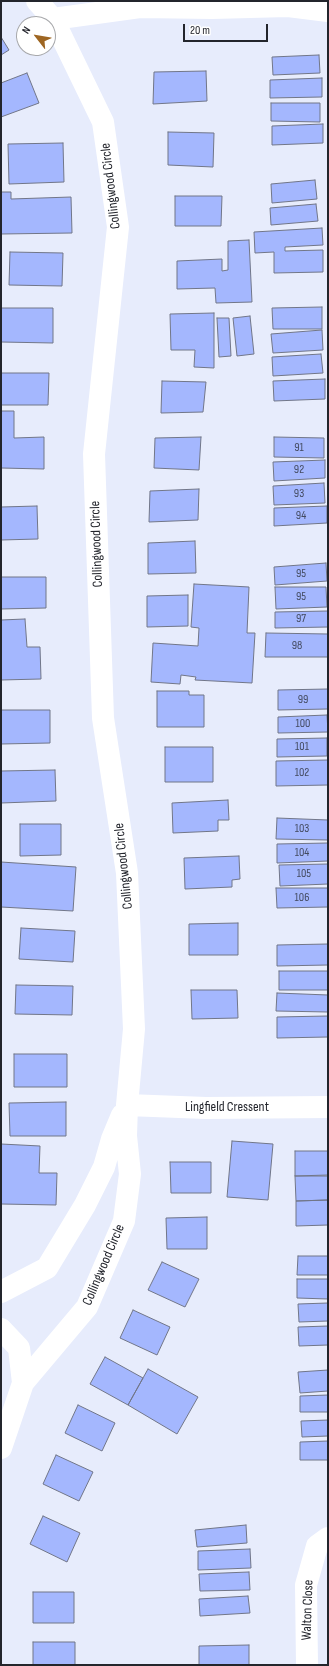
<!DOCTYPE html>
<html>
<head>
<meta charset="utf-8">
<style>
  body { margin:0 }
  #map { position:relative; width:329px; height:1666px; overflow:hidden; background:#e7ecfc; font-family:"Sofia Sans Condensed",sans-serif }
  canvas { display:block }
  .frame { position:absolute; inset:0; border:2px solid #23252c; pointer-events:none }
  .north { position:absolute; left:16px; top:16px; width:40px; height:40px; box-sizing:border-box; background:#fff; border:1px solid #a7a8ab; border-radius:50%; rotate:301deg; font-size:11px; font-weight:700; line-height:16px; text-align:center; color:#23252c }
  .north::after { content:''; display:block; margin:auto; width:14px; height:18px; background:#9e6622; clip-path:polygon(50% 0,100% 100%,50% 72%,0 100%) }
  .scale { position:absolute; left:183px; top:24px; width:85px; height:18px; box-sizing:border-box; border:2px solid #23252c; border-top:0; padding-left:5px; font-size:12px; line-height:14px; white-space:nowrap; color:#23252c; -webkit-text-stroke:3px #fff; paint-order:stroke }
</style>
</head>
<body>
<div id="map">
<canvas width="329" height="1666"></canvas>
<div class="frame"></div>
<div class="north">N</div>
<div class="scale">20 m</div>
</div>
<script>
const g = document.querySelector('canvas').getContext('2d');
g.lineJoin = 'round';
function paint(path, color) {
  g.fillStyle = color;
  g.fill(path, 'evenodd');
}
function poly(rows) {
  const path = new Path2D();
  for (const r of rows) {
    path.moveTo(r[0], r[1]);
    for (let i = 2; i < r.length; i += 2) path.lineTo(r[i], r[i + 1]);
  }
  return path;
}
function strokePath(path, color, width, dash) {
  g.strokeStyle = color;
  g.lineWidth = width;
  g.lineCap = dash ? 'butt' : 'round';
  g.setLineDash(dash || []);
  g.stroke(path);
}
function drawText(font, color, halo, rows, align = 'center') {
  g.font = font + ' "Sofia Sans Condensed",sans-serif';
  g.lineWidth = 4;
  g.setLineDash([]);
  g.textBaseline = 'middle';
  g.strokeStyle = halo;
  g.fillStyle = color;
  for (const [text, x, y, turn = 0] of rows) {
    g.save();
    g.translate(x, y);
    g.rotate((+turn || 0) * Math.PI / 180);
    g.textAlign = isNaN(turn) ? turn : align;
    if (halo) g.strokeText(text, 0, 0);
    g.fillText(text, 0, 0);
    g.restore();
  }
}
const building = poly([
  [1,37,9,50,1,55,1,37],
  [319,55,320,73,273,75,272,57,319,55],
  [206,71,207,101,153,104,154,72,206,71],
  [27,73,39,103,1,117,1,83,27,73],
  [322,78,322,97,270,98,270,80,322,78],
  [271,103,320,103,320,122,271,121,271,103],
  [323,124,323,143,272,145,272,126,323,124],
  [168,132,214,133,213,167,168,165,168,132],
  [63,143,64,182,9,184,8,144,63,143],
  [315,180,317,199,272,203,271,184,315,180],
  [1,192,11,192,11,199,71,197,72,233,1,234,1,192],
  [175,196,222,196,221,226,175,226,175,196],
  [316,204,318,221,271,225,270,208,316,204],
  [322,228,323,245,285,247,285,251,323,250,323,272,274,273,274,252,255,253,254,232,322,228],
  [249,240,252,302,216,303,215,288,177,289,177,261,222,259,222,271,228,270,228,241,249,240],
  [10,252,63,253,62,286,9,285,10,252],
  [322,307,322,329,273,329,272,308,322,307],
  [1,308,53,308,53,343,1,342,1,308],
  [214,313,214,368,194,367,195,350,171,350,170,314,214,313],
  [250,316,254,354,237,356,233,318,250,316],
  [217,318,229,318,231,356,219,357,217,318],
  [322,330,323,350,273,353,271,334,322,330],
  [321,354,323,373,273,376,272,357,321,354],
  [1,373,49,373,48,405,1,405,1,373],
  [325,379,325,399,274,401,273,381,325,379],
  [162,381,206,382,203,412,161,413,162,381],
  [1,411,14,411,14,438,44,437,44,469,1,468,1,411],
  [201,437,199,470,154,468,155,438,201,437],
  [274,437,324,438,324,458,274,457,274,437],
  [325,460,325,478,274,481,273,462,325,460],
  [324,483,325,503,274,505,273,486,324,483],
  [199,489,198,520,149,522,150,491,199,489],
  [37,506,38,539,1,540,1,507,37,506],
  [327,506,327,523,274,526,274,508,327,506],
  [195,541,196,573,148,574,148,543,195,541],
  [326,563,327,581,275,585,274,567,326,563],
  [1,577,46,577,46,608,1,609,1,577],
  [194,584,249,587,247,633,255,633,252,683,195,680,196,677,181,675,180,684,151,682,153,643,198,646,199,628,191,627,194,584],
  [275,587,326,587,327,607,276,609,275,587],
  [188,595,188,626,147,627,147,596,188,595],
  [328,611,328,627,275,628,275,612,328,611],
  [25,619,27,647,40,647,41,679,1,680,1,620,25,619],
  [266,633,328,634,328,657,265,657,266,633],
  [328,689,328,709,278,710,278,690,328,689],
  [157,691,189,691,189,695,204,695,204,727,157,727,157,691],
  [1,710,50,710,50,743,1,744,1,710],
  [327,715,328,732,278,733,278,717,327,715],
  [327,738,327,756,277,757,277,739,327,738],
  [165,747,213,747,213,782,165,782,165,747],
  [328,760,328,785,276,786,276,761,328,760],
  [55,770,56,801,1,803,1,771,55,770],
  [228,800,229,820,218,820,218,831,173,833,172,803,228,800],
  [277,818,328,820,328,840,276,839,277,818],
  [20,824,61,824,61,855,20,856,20,824],
  [328,843,328,861,277,863,277,844,328,843],
  [239,856,240,879,232,880,232,887,185,889,184,858,239,856],
  [1,862,76,867,73,911,1,907,1,862],
  [328,864,328,884,280,886,279,865,328,864],
  [276,888,328,888,328,907,277,908,276,888],
  [238,923,238,955,189,955,189,924,238,923],
  [21,928,75,931,73,962,19,959,21,928],
  [328,944,328,965,277,966,277,945,328,944],
  [279,971,328,971,328,990,279,990,279,971],
  [16,985,73,986,72,1015,15,1014,16,985],
  [191,990,237,990,238,1018,192,1019,191,990],
  [277,993,328,995,328,1012,276,1011,277,993],
  [328,1016,328,1037,277,1038,277,1017,328,1016],
  [14,1054,67,1054,67,1087,14,1087,14,1054],
  [66,1102,66,1136,10,1136,9,1103,66,1102],
  [232,1141,273,1144,268,1200,227,1197,232,1141],
  [1,1144,40,1146,39,1173,57,1173,56,1205,1,1204,1,1144],
  [295,1151,328,1151,328,1175,295,1176,295,1151],
  [170,1162,211,1162,211,1193,171,1193,170,1162],
  [295,1176,328,1176,328,1200,296,1201,295,1176],
  [328,1200,328,1225,296,1226,296,1201,328,1200],
  [207,1217,207,1249,167,1249,166,1218,207,1217],
  [298,1256,328,1256,328,1275,297,1275,298,1256],
  [162,1262,199,1279,185,1307,148,1290,162,1262],
  [297,1279,328,1279,328,1299,297,1298,297,1279],
  [328,1303,328,1321,299,1322,298,1304,328,1303],
  [133,1310,170,1327,157,1355,120,1338,133,1310],
  [328,1326,328,1345,299,1346,298,1327,328,1326],
  [105,1357,143,1378,128,1405,90,1384,105,1357],
  [148,1369,198,1397,177,1434,128,1405,148,1369],
  [328,1370,328,1391,300,1393,298,1372,328,1370],
  [328,1395,328,1412,300,1412,300,1396,328,1395],
  [78,1405,115,1423,102,1451,65,1433,78,1405],
  [328,1420,328,1436,302,1437,301,1421,328,1420],
  [328,1441,328,1460,300,1460,300,1442,328,1441],
  [56,1455,93,1472,79,1501,43,1484,56,1455],
  [43,1516,80,1533,67,1562,30,1544,43,1516],
  [246,1525,247,1543,197,1547,195,1530,246,1525],
  [250,1549,251,1568,198,1570,198,1551,250,1549],
  [249,1572,250,1590,200,1591,199,1574,249,1572],
  [33,1592,74,1592,74,1623,33,1623,33,1592],
  [248,1596,250,1613,200,1616,199,1599,248,1596],
  [33,1642,75,1642,75,1665,33,1665,33,1642],
  [249,1645,249,1665,199,1665,199,1646,249,1645]
]);
paint(building, '#a4b7fe');
strokePath(building, '#717688', 1);
strokePath(poly([
  [53,19,140,7,212,8,288,6,328,11],
  [127,1105,206,1108,328,1107],
  [1,1292,47,1268,85,1205,104,1167,112,1139,122,1115],
  [1,1329,19,1348,23,1383],
  [1,1448,23,1383,87,1307,124,1221,130,1174,126,1136,127,1105,134,1029,127,873,103,718,94,454,118,227,103,122,53,19,37,1],
  [307,1665,306,1585,317,1546,328,1538]
]), '#fff', 22);
drawText('12px', '#434a60', null, [
  ["91",299,448],
  ["92",299,470],
  ["93",299,494],
  ["94",301,516],
  ["95",301,574],
  ["95",301,597],
  ["97",301,619],
  ["98",297,646],
  ["99",303,700],
  ["100",303,724],
  ["101",302,747],
  ["102",302,773],
  ["103",302,829],
  ["104",302,853],
  ["105",304,874],
  ["106",302,898]
]);
drawText('14px', '#23252c', '#fff', [
  ["Collingwood Circle",111,186,-97],
  ["Collingwood Circle",97,544,-92],
  ["Collingwood Circle",124,866,-96],
  ["Lingfield Cressent",227,1107],
  ["Collingwood Circle",104,1265,-67],
  ["Walton Close",308,1610,-88]
]);
</script>
</body>
</html>
